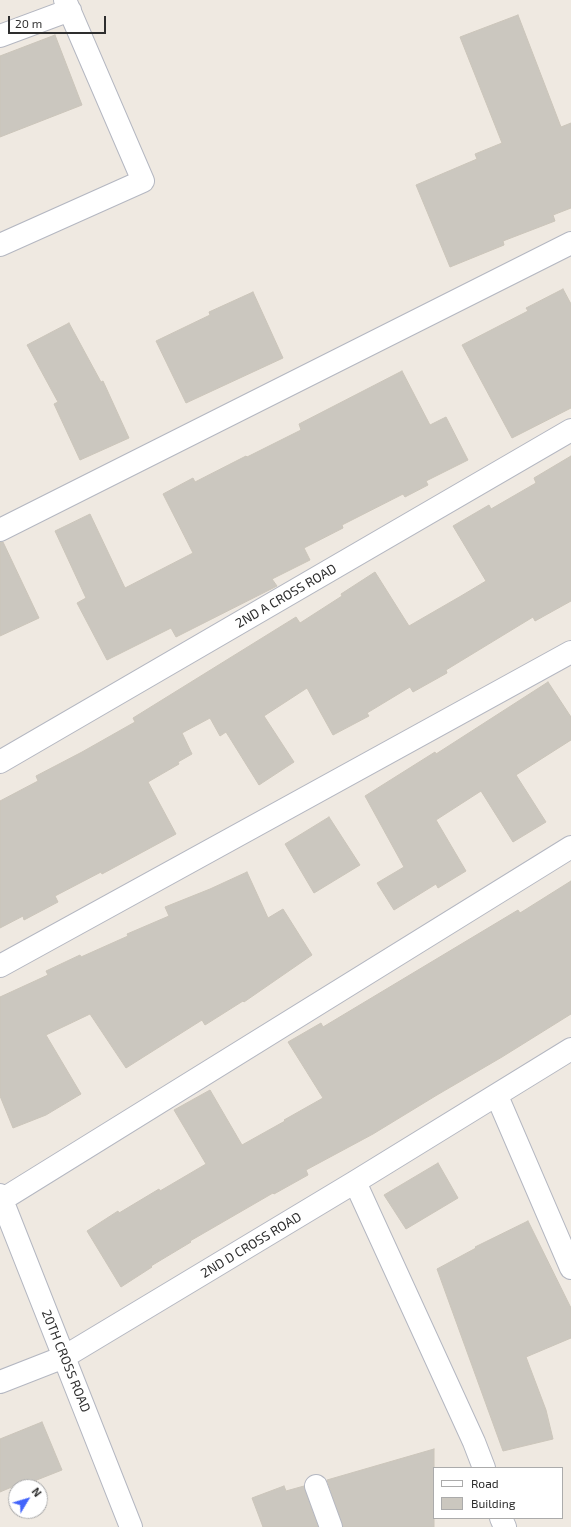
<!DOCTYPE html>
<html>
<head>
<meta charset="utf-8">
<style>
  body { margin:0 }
  #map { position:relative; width:571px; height:1527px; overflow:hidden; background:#efe9e1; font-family:"Exo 2",sans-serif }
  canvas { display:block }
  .legend { position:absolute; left:433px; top:1467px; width:130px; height:52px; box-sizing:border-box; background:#fff; border:1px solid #ababab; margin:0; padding:5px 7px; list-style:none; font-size:12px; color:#2e2e2e }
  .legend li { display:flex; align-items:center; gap:8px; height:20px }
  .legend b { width:20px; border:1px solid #ababab }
  .north { position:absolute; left:8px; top:1479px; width:40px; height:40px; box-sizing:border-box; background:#fff; border:1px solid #ababab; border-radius:50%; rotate:52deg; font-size:11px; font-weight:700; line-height:16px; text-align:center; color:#2e2e2e }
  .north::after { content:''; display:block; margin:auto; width:14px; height:18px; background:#4264fb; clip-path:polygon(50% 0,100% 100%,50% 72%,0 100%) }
  .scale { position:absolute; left:8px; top:16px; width:98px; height:18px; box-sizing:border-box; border:2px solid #2e2e2e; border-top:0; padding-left:5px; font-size:12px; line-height:14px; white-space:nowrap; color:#2e2e2e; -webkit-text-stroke:3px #fff; paint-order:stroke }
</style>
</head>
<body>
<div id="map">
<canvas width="571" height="1527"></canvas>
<ul class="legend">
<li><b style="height:5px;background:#fff"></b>Road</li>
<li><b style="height:11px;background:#cbc7bf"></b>Building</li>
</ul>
<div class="north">N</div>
<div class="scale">20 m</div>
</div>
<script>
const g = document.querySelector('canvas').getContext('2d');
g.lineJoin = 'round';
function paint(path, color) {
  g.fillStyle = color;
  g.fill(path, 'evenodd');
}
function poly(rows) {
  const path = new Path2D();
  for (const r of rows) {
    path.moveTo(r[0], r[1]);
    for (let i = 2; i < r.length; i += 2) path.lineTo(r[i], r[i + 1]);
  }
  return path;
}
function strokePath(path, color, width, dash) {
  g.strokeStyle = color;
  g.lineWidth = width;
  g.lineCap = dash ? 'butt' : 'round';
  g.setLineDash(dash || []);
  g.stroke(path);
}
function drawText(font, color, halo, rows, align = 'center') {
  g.font = font + ' "Exo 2",sans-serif';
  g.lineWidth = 3;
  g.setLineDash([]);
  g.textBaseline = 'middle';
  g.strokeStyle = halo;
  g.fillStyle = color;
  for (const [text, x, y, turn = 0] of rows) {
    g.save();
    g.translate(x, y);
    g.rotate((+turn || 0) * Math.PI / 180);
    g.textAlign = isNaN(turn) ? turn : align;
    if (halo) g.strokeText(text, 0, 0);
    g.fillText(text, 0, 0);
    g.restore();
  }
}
const building = poly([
  [518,15,561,127,571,123,571,208,553,215,555,221,503,241,504,245,450,267,416,185,477,159,475,154,502,143,460,37,518,15],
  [55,35,82,105,0,137,0,56,55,35],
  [563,289,571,304,571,408,512,438,462,345,528,311,526,308,563,289],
  [253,292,283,358,186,403,156,341,210,315,209,312,253,292],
  [69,323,101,382,103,381,129,438,80,460,54,404,58,402,27,345,69,323],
  [402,371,430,425,446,417,468,460,426,481,428,485,405,497,403,494,342,525,343,528,304,548,310,560,272,579,277,586,176,637,171,628,107,660,77,603,86,598,55,531,90,514,125,588,193,553,163,494,193,478,195,482,246,456,247,457,301,430,299,424,402,371],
  [571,456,571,601,535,621,533,617,446,670,447,673,413,692,410,687,367,713,369,716,333,735,307,688,264,716,294,762,259,785,226,732,220,736,210,718,182,733,192,754,178,762,179,764,148,782,176,834,102,874,101,872,55,896,58,902,24,920,23,916,0,928,0,801,38,781,36,776,82,752,135,722,133,718,296,617,300,623,342,596,341,594,375,572,409,626,461,596,486,581,453,526,489,505,491,509,536,483,534,478,571,456],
  [0,542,3,542,39,618,0,636,0,542],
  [548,682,571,717,571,740,516,775,546,822,513,842,481,791,436,820,466,871,438,888,436,884,394,910,377,883,404,867,365,796,435,752,436,754,548,682],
  [329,817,360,865,314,893,285,844,329,817],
  [247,872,268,918,283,909,312,955,244,1002,243,1001,205,1025,202,1020,126,1068,90,1014,46,1035,81,1094,46,1115,13,1128,0,1096,0,997,48,975,46,971,80,955,81,957,128,936,127,934,169,916,165,907,210,889,247,872],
  [571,881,571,1014,502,1057,437,1095,373,1134,306,1170,308,1175,274,1194,273,1193,190,1241,191,1242,151,1266,152,1267,121,1287,87,1231,118,1211,119,1213,159,1189,160,1191,206,1164,174,1110,210,1090,242,1145,285,1121,284,1120,323,1098,288,1042,321,1023,323,1027,518,910,520,913,571,881],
  [438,1163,458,1198,406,1229,384,1195,438,1163],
  [528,1221,571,1308,571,1338,526,1357,546,1410,553,1439,503,1451,437,1269,476,1248,475,1247,528,1221],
  [42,1422,62,1470,19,1487,16,1487,15,1489,14,1486,0,1492,0,1439,42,1422],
  [434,1449,434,1527,343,1527,327,1480,434,1449],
  [284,1486,286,1491,304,1486,318,1527,263,1527,252,1498,284,1486]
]);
paint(building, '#cbc7bf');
strokePath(building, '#cbc5ba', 1);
const minor = poly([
  [0,36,70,10],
  [0,245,143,181,65,0],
  [0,530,571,243],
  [0,762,571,430],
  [0,966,571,652],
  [497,1096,571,1268],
  [355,1182,474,1442,484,1468],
  [0,1195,131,1527],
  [0,1201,571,847],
  [0,1382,64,1357,355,1182,571,1049],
  [316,1486,331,1527],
  [501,1518,505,1527]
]);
strokePath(minor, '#b4b7c1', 24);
strokePath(minor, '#fff', 22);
drawText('13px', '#2e2e2e', '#fff', [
  ["2ND A CROSS ROAD",286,596,-30],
  ["2ND D CROSS ROAD",251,1245,-31],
  ["20TH CROSS ROAD",66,1361,68]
]);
</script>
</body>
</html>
